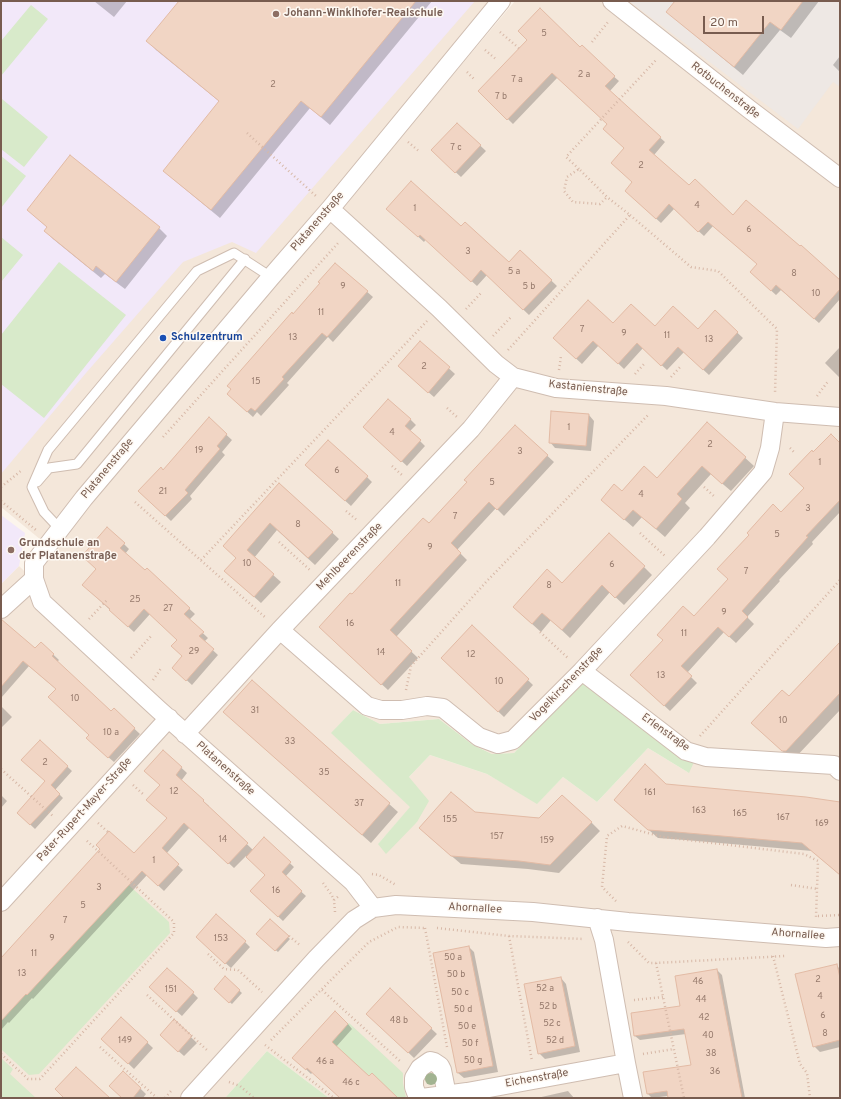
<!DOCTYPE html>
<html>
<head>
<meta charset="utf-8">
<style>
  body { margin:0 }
  #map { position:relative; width:841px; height:1099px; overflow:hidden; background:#fcf5ec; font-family:Overpass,sans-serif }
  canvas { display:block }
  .frame { position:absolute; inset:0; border:2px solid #785c4f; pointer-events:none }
  .scale { position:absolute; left:703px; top:16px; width:61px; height:18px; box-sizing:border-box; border:2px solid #785c4f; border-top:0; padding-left:5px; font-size:12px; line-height:14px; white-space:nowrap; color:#785c4f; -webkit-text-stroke:3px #fef9f3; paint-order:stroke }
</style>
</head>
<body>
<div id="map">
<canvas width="841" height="1099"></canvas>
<div class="frame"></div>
<div class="scale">20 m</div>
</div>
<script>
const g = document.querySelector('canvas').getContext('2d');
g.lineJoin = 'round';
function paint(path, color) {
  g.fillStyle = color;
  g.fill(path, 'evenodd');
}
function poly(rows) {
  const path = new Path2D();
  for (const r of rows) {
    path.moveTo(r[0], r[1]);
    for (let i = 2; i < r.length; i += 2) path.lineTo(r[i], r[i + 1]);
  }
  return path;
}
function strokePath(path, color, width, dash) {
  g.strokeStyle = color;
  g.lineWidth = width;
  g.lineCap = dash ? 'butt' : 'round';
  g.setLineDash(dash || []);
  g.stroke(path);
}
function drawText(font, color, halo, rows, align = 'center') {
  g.font = font + ' Overpass,sans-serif';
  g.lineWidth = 3;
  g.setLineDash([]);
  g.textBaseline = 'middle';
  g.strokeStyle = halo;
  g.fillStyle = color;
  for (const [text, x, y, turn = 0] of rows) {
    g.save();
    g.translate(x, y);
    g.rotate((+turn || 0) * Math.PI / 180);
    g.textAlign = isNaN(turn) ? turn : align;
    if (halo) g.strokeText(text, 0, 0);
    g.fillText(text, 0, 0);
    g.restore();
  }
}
paint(poly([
  [1,1,491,1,321,206,41,540,1,507],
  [515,1,840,1,840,1098,329,1098,267,1051,225,1098,199,1098,254,1037,295,997,360,923,390,912,47,597,40,580,41,566,90,501,331,220],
  [583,680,689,773,648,748,597,802,563,777,537,803,487,774,430,755,409,777,417,822,378,844,411,807,332,733,353,710,380,724,439,719,473,745,492,754,514,753],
  [19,566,346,883,366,906,183,1098,1,1098,1,584]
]), '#f4e7da');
paint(poly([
  [629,1,840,1,840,87,833,82,798,129]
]), '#eee8e4');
paint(poly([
  [1,1,475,1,256,253,232,242,183,262,86,373,1,474],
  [1,515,25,533,19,566,1,584]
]), '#f2e8f9');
paint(poly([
  [31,5,48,19,1,76,1,41],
  [2,99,48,137,24,167,1,149],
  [1,156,26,176,1,208],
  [1,237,23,255,1,282],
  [59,262,126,315,44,418,1,384,1,335],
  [583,680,694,762,689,773,648,748,597,802,563,777,537,804,487,774,430,755,409,777,429,801,417,822,386,854,378,844,410,807,331,733,353,710,380,724,439,719,473,745,492,754,514,753],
  [109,867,169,922,170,933,39,1074,29,1075,1,1049,1,1019,26,994,27,995,122,891],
  [349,1023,403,1073,403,1083,406,1098,396,1098,397,1097,372,1074,369,1076,332,1042],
  [267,1051,329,1098,225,1098],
  [1,1058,13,1069,10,1074,36,1098,1,1098]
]), '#d8eaca');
paint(poly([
  [94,1,127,1,114,17],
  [176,1,432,1,330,125,310,108,220,218,173,179,164,171,220,102,156,50,148,41,179,3],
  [677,1,819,1,791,38,780,30,743,75,677,20],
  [580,48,619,81,609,92,665,142,654,155,689,187,733,216,840,281,840,299,819,323,781,290,776,295,756,277,758,264,713,226,704,236,674,209,661,223,631,196,634,183,625,148,609,125,558,77,513,124,479,91],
  [840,56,840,72,833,65],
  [457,124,486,151,461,177,438,156],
  [28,210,159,228,167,236,125,289,105,274,101,278,53,239,45,231,48,228],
  [393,214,461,227,509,263,520,251,557,286,529,315,487,275,477,286,426,239,424,242],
  [335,264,373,297,333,342,328,337,287,383,289,385,261,416,257,412,253,417,233,399,293,315,321,283],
  [715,312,743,338,709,375,684,352,667,370,643,348,624,369,599,345,582,364,559,343,613,324,698,330],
  [420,342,455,374,434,397,405,372],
  [840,347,840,378,825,363],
  [589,415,594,421,591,451,555,448,550,442],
  [209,419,232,440,222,452,225,455,190,496,192,499,171,521,145,496,164,471],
  [410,419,416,425,410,431,425,446,407,466,370,432],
  [707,423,754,466,731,491,711,474,685,503,690,508,665,537,642,517,633,527,611,508,622,492,657,479],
  [515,426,554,462,504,516,496,508,457,550,467,560,396,637,418,658,388,690,326,633,352,596,429,525,468,483],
  [840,444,840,512,812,542,813,544,779,580,780,581,747,617,754,624,736,643,724,632,687,673,697,683,670,711,638,681,694,617,729,579,782,514,805,488,813,453],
  [312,471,367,477,372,482,351,506],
  [280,484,339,539,315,565,277,530,254,558,281,582,261,603,233,578,237,558],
  [124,544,129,549,125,554,145,572,147,570,195,614,189,620,208,638,204,642,218,655,192,685,179,673,183,656,178,640,150,614,134,632,83,585],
  [644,567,652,575,624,605,610,592,570,638,551,620,541,632,522,615,562,584],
  [1,622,35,650,41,643,59,660,57,662,111,713,114,710,140,734,114,762,93,744,91,735,57,690,29,666,1,698],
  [472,627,533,685,504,717,442,658],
  [840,644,840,710,794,759,791,759,761,731,789,697],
  [252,681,398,812,371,843,233,720],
  [1,706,12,717,1,728],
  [40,741,72,771,55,790,63,798,35,829,18,813,46,782],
  [163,751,187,773,181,781,203,801,209,806,208,807,253,850,264,839,294,867,285,877,306,896,283,921,255,895,266,875,246,856,234,868,190,827,166,854,183,870,164,891,147,875,33,999,32,998,9,1023,8,1022,1,1030,1,959,134,854,168,818,161,785],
  [665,785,840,805,840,875,812,851,685,840,658,838,624,808],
  [1,795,7,801,1,808],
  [475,813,591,822,600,831,559,873,528,869,461,864,428,836],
  [270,920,290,939,278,952,257,934],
  [202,942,245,942,250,947,231,968],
  [469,947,474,952,498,1072,464,1078,458,1073],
  [836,965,840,969,840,1047,820,1052,814,1046],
  [717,970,722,975,745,1098,698,1098,697,1092,652,1098,648,1094,692,1066,686,1034,640,1040,635,1036,681,1007],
  [225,978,242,993,232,1004,215,989],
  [561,978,566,984,580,1052,545,1059,539,1053],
  [390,990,437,1034,414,1058,368,1014],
  [156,993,193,993,198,998,182,1016],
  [121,1018,153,1048,134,1069,108,1044],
  [174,1021,197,1043,184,1056,166,1040],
  [348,1024,352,1029,336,1047,370,1077,397,1098,341,1098,313,1072,311,1074,294,1058],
  [123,1072,146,1094,143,1098,123,1098],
  [568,1091,574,1098,537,1098]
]), '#0003');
const building = poly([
  [179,1,416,1,321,117,301,101,211,210,163,171,219,101,146,41,179,1],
  [675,1,803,1,781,30,770,22,734,67,666,12,675,1],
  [540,8,580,47,582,45,615,76,605,86,661,137,649,150,689,185,695,179,733,215,746,200,800,246,801,245,840,280,840,289,814,319,776,285,771,291,750,272,757,264,708,222,698,232,669,204,656,219,625,191,632,182,611,163,624,148,603,129,607,124,552,73,507,120,478,91,527,40,518,31,540,8],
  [457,123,481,145,455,173,431,150,457,123],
  [70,155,160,227,116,282,96,266,93,271,44,231,47,227,27,210,70,155],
  [411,181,461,226,465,222,509,262,520,250,552,280,523,310,481,270,471,282,420,235,418,237,386,209,411,181],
  [335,263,368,291,327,337,322,333,282,377,284,379,255,411,251,408,247,412,227,394,231,389,227,386,292,312,293,314,320,283,318,282,335,263],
  [588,300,613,323,631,304,655,326,673,306,698,329,715,310,738,332,703,370,678,347,661,366,637,343,618,364,593,341,576,359,553,338,588,300],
  [420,341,450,367,428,393,398,366,420,341],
  [388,399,411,419,405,426,421,440,401,462,363,427,388,399],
  [551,411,589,414,586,446,549,443,551,411],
  [209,417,227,434,217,446,220,449,185,490,188,493,165,516,138,491,161,467,163,470,209,417],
  [707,422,746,457,722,484,702,466,677,494,682,499,656,529,633,510,624,520,601,500,614,484,622,491,644,466,657,478,707,422],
  [515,425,548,455,497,510,489,502,451,543,461,553,390,630,412,651,381,685,319,627,350,593,352,594,423,518,429,523,467,482,464,480,515,425],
  [831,434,840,443,840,500,806,536,808,537,742,611,748,617,729,637,718,627,681,666,692,676,664,706,630,675,663,640,657,635,683,606,694,616,728,579,717,569,749,535,747,533,773,504,781,512,804,488,789,474,812,450,813,452,831,434],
  [328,440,368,476,345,501,305,465,328,440],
  [279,483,333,532,308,558,270,523,247,550,274,574,254,597,224,571,236,558,223,546,279,483],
  [107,527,125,543,120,548,145,570,147,568,190,608,184,614,204,632,199,636,214,649,186,681,172,668,182,656,171,646,177,640,144,609,128,627,109,610,110,609,82,585,96,569,82,556,107,527],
  [609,533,645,566,615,598,602,585,562,630,542,613,532,624,513,607,547,569,562,583,609,533],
  [1,619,35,648,41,642,54,654,52,656,111,711,114,708,135,728,108,758,86,738,89,735,48,697,56,689,23,661,1,687,1,619],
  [472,625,529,679,498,712,441,658,472,625],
  [840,642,840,693,786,751,782,751,751,723,782,690,789,696,840,642],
  [252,680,390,803,362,835,223,712,252,680],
  [40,740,68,766,51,785,60,794,30,825,17,813,45,781,21,760,40,740],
  [163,750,182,767,176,775,204,800,203,801,248,843,228,864,184,823,162,848,179,864,158,886,142,871,27,995,26,994,1,1021,1,958,100,849,96,845,109,831,134,853,167,818,146,800,160,785,144,771,163,750],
  [645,764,666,784,806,797,840,802,840,875,802,843,676,832,648,830,614,800,645,764],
  [451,792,475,812,539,818,562,795,592,822,550,865,519,861,451,856,419,828,451,792],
  [264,837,291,862,282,872,302,891,278,917,250,891,265,875,246,857,264,837],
  [216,914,246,941,225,964,196,937,216,914],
  [270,919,289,936,275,951,256,934,270,919],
  [469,946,493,1066,457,1073,433,953,469,946],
  [837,964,840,978,840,1040,813,1047,795,974,837,964],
  [167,968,194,992,176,1012,149,987,167,968],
  [717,969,742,1098,668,1098,667,1091,647,1094,643,1072,691,1065,684,1029,634,1036,631,1013,680,1006,675,976,717,969],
  [225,976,240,990,229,1003,214,989,225,976],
  [561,977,575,1046,538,1054,524,984,561,977],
  [390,988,432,1028,408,1053,366,1014,390,988],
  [335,1011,348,1024,332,1042,369,1076,372,1073,398,1098,340,1098,307,1068,306,1070,292,1058,335,1011],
  [121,1017,148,1042,128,1064,101,1039,121,1017],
  [174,1019,192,1036,178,1052,160,1035,174,1019],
  [76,1067,110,1098,64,1098,55,1089,76,1067],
  [123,1071,141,1088,133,1098,122,1098,109,1086,123,1071]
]);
paint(building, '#f1d5c4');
strokePath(building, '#e3bba5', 1);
const lane = poly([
  [37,482,49,468,77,464,245,259],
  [59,528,44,512,32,487,48,450,177,295,197,271,234,253,271,277]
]);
const street = poly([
  [612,1,749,109,840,178],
  [330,209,439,308,496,364,513,377,556,388,666,396,775,412,840,417],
  [1,609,34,579],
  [280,630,367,706,381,710,402,710,427,706,443,708,479,737,498,744,513,740,582,671,707,537,763,472,770,448,775,412],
  [582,671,686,751,706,757,834,765,840,771],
  [185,734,280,630,471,429,513,377],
  [1,902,169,718],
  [373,908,353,882,159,710,42,602,34,579,34,563,84,498,271,277,330,209,501,1],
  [597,918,604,940,626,1063,633,1098],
  [447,1095,442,1070,440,1066,434,1062,430,1061,420,1068,414,1078,414,1087,417,1095,422,1098,467,1092,626,1063],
  [190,1098,316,959,354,920,373,908,396,905,533,912,628,922,826,938,840,937]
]);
strokePath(lane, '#cfbdb1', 11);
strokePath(street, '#cfbdb1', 20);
strokePath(poly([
  [500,32,521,50],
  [592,42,608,22],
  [485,50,497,60],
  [467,72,475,80],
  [247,133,316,196],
  [408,142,420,152],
  [579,169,566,157,656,60],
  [630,215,691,267,718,271,777,329,775,393],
  [466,309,481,293],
  [493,336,512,316],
  [508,350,630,215,607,197,579,169,567,177,564,191,573,202,600,204,607,197],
  [559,370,561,356],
  [635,374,644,364],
  [671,377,681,366],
  [817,396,829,380],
  [447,408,457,417],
  [163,437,339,242],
  [790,448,795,453],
  [392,466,402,475],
  [1,487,22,470],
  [704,487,715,497],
  [1,501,36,530],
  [135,502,266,618],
  [346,511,358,521],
  [640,533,665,556],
  [279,542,310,570],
  [201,560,427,321],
  [89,619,108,599],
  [540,632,569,659],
  [131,658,152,635],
  [153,680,162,667],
  [406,690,411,666,486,582,649,414],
  [700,736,840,580],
  [1,769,54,817],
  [133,785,143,794],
  [98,823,108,832],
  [372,874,379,875,396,885],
  [323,883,331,894,334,900],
  [791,885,818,889],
  [616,901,602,887,607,836,622,826,663,837,804,854,818,861,816,917],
  [335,912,334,900,340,895],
  [818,916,840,915],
  [425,928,447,1047],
  [437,928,509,936,584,939],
  [289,936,301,946],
  [509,936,532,1061],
  [628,942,649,963,656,963,785,956],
  [208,954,224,969,238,970,262,992],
  [773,956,800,1064,807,1073,810,1098],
  [656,963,684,1098],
  [322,990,401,1062],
  [147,995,207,1050],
  [634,1000,663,997],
  [271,1040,369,942,398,927,426,928],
  [265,1045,334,1098],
  [100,1047,157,1098],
  [1,1054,28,1079,40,1079,174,933,174,922,85,839],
  [643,1054,674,1049],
  [229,1082,240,1086,254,1098],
  [165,1098,171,1091]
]), '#d7b8a7', 2.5, [1, 3]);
strokePath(lane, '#fff', 9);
strokePath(street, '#fff', 18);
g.fillStyle = '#a2b391';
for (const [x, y] of [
  [431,1079]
]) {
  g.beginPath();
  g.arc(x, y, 6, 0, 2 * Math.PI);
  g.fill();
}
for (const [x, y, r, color] of [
  [276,14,4,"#8d6e63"],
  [163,338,4,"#1a4fb4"],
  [11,550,4,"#8d6e63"]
]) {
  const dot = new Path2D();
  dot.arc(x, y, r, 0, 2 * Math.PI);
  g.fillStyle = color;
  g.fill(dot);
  strokePath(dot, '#fef9f3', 1.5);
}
drawText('9px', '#967a6c', null, [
  ["5",544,34],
  ["2 a",584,75],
  ["7 a",517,80],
  ["2",273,85],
  ["7 b",501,97],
  ["7 c",456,148],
  ["2",641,166],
  ["4",697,206],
  ["1",415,209],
  ["6",749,230],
  ["3",468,252],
  ["5 a",514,272],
  ["8",794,274],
  ["9",343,287],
  ["5 b",529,287],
  ["10",816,294],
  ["11",321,313],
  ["7",582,330],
  ["9",624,334],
  ["11",667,336],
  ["13",293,338],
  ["13",709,340],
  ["2",424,367],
  ["15",256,382],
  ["1",569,428],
  ["4",392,433],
  ["2",710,445],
  ["19",199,451],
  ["3",520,452],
  ["1",820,463],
  ["6",337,471],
  ["5",492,483],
  ["21",163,492],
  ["4",641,495],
  ["3",808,509],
  ["7",455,517],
  ["8",298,525],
  ["5",777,535],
  ["9",430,548],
  ["10",247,564],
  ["6",612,565],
  ["7",746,572],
  ["11",398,584],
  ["8",549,586],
  ["25",135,600],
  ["27",168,609],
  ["9",724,613],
  ["16",350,624],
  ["11",684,634],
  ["29",194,652],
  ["14",381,653],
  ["12",471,655],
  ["13",661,676],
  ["10",499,682],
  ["10",75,699],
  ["31",255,711],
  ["10",783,721],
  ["10 a",111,733],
  ["33",290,742],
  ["2",45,763],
  ["35",324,773],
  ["12",174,792],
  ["161",650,793],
  ["37",359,804],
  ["163",699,811],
  ["165",740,814],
  ["167",783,818],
  ["155",450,820],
  ["169",822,824],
  ["157",497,837],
  ["14",223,840],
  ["159",547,841],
  ["1",154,861],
  ["3",99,888],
  ["16",276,891],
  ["5",83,906],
  ["7",65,921],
  ["9",52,939],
  ["153",221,939],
  ["11",34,954],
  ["50 a",453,958],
  ["13",22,974],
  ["50 b",456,975],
  ["2",818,980],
  ["46",698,982],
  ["52 a",545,989],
  ["151",171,990],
  ["50 c",460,993],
  ["4",820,997],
  ["44",701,1000],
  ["52 b",548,1007],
  ["50 d",463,1010],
  ["6",823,1016],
  ["42",704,1018],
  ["48 b",399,1021],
  ["52 c",552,1024],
  ["50 e",467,1027],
  ["8",825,1034],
  ["40",708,1036],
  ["149",125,1041],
  ["52 d",555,1041],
  ["50 f",470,1044],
  ["38",711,1054],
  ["50 g",473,1061],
  ["46 a",325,1062],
  ["36",715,1072],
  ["46 c",351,1083]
]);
drawText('bold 11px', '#785e54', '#fef9f3', [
  ["Johann-Winklhofer-Realschule",284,14],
  ["Grundschule an",19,544],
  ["der Platanenstraße",19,557]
], 'left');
drawText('11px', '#785c4f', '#fef9f3', [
  ["Rotbuchenstraße",725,91,38],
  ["Platanenstraße",318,222,-49],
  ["Kastanienstraße",588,389,6],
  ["Platanenstraße",108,469,-50],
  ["Mehlbeerenstraße",350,557,-46],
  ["Vogelkirschenstraße",567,685,-46],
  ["Erlenstraße",665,733,36],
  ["Platanenstraße",225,769,42],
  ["Pater-Rupert-Mayer-Straße",85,810,-48],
  ["Ahornallee",475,909,3],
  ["Ahornallee",798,935,4],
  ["Eichenstraße",537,1079,-10]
]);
drawText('bold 11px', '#164399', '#fef9f3', [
  ["Schulzentrum",171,338]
], 'left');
</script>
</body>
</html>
